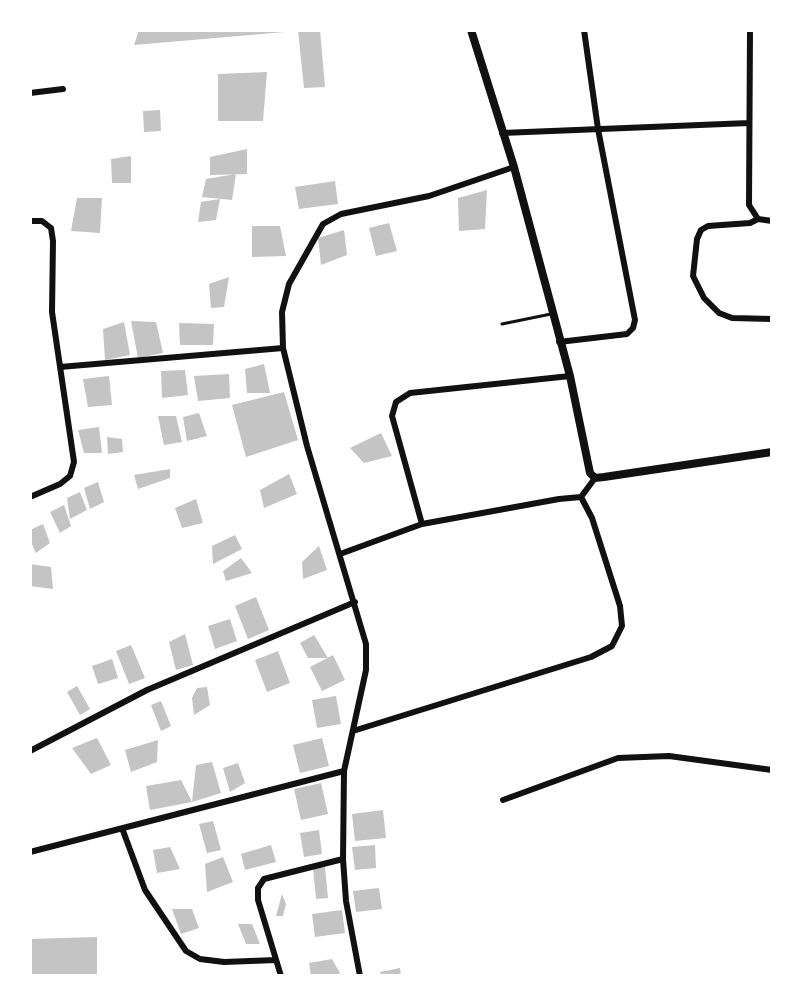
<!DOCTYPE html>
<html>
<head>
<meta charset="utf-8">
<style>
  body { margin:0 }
  #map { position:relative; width:802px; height:1006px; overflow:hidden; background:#fff; font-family:"PT Sans Narrow",sans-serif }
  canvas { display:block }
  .frame { position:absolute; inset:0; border:32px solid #fff; pointer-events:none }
</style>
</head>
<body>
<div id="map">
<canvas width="802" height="1006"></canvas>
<div class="frame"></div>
</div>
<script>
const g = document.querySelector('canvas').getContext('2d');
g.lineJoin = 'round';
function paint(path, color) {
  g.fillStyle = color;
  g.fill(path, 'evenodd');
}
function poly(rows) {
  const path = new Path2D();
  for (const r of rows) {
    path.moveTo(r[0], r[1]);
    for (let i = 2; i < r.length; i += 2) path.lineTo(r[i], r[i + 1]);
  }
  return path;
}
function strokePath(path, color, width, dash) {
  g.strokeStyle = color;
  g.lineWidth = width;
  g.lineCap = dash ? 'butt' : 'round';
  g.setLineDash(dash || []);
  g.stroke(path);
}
paint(poly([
  [139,30,285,30,285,32,134,45],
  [298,30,320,30,325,87,304,88],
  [267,72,263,121,218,121,218,74],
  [160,110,161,131,144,132,143,111],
  [247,149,247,174,210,175,210,157],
  [131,156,131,183,112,183,111,159],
  [236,174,232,200,202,197,206,179],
  [335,181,338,204,299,209,295,187],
  [487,190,485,229,459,231,458,198],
  [77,198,102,198,100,233,71,231],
  [220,199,216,220,198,222,201,202],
  [389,223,397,251,376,256,369,228],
  [252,226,280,226,286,256,252,257],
  [344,230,347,255,321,265,318,238],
  [229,277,224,307,211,308,209,284],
  [131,321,156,322,163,353,138,358],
  [124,322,130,355,105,360,103,329],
  [179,323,214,324,213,345,180,345],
  [264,364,270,393,247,393,245,369],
  [185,370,188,395,162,398,161,371],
  [229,374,230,398,198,401,194,376],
  [109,376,112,405,88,407,83,379],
  [284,392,298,440,246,457,232,405],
  [199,413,207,436,187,441,183,417],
  [158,416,176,416,182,442,164,445],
  [99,427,102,453,84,453,78,430],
  [381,433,392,456,364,463,350,448],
  [107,437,122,439,123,452,108,454],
  [170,469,170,478,138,489,134,475],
  [289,474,297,494,264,508,260,490],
  [98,482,104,502,90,509,84,488],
  [80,492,87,510,70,519,67,498],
  [196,499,203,523,182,528,175,508],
  [64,505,71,526,60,533,50,512],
  [43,524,50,543,36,553,30,540,30,530],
  [235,535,242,549,213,564,212,546],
  [319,546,327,570,303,579,302,562],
  [241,558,252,573,226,581,223,571],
  [30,564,51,567,53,589,30,586],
  [256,597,269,630,248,639,235,606],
  [230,619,237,641,215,649,208,626],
  [185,634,193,665,176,670,169,642],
  [314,635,328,658,308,658,300,643],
  [131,645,145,678,129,684,116,651],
  [278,651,290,683,267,692,255,660],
  [333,655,345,680,322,691,310,667],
  [112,659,118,678,98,684,92,666],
  [77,686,90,709,80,715,67,692],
  [207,687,210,705,194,715,192,698,197,688],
  [336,696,341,724,317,728,312,700],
  [161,701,171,726,161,731,151,705],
  [97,738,111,765,91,774,72,748],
  [322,738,329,766,300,773,293,745],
  [158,740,157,762,131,772,125,750],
  [212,762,221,793,192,802,150,810,146,786,181,780,192,802,196,765],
  [238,763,245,783,230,792,223,768],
  [321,783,328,814,301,820,294,789],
  [383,810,386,838,355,841,352,814],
  [213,821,221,850,207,853,199,824],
  [319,830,322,854,304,857,300,833],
  [271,845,276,862,245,870,241,854],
  [375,845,376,868,355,870,352,847],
  [170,847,180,869,157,873,153,850],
  [223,857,233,882,207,892,205,864],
  [325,867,328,898,316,899,313,868],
  [379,888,382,909,356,912,353,891],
  [282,894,286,904,283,916,276,916],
  [172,909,192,909,199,928,181,934],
  [342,910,345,933,315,937,312,914],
  [238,924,252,924,260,944,246,944],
  [97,937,97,976,31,976,30,939],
  [332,959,340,973,334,976,311,976,309,963],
  [400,968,401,976,381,976,380,972]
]), '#c4c4c4');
strokePath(poly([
  [502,324,551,314]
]), '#111', 3);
strokePath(poly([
  [750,30,749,205,758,219,772,221],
  [30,93,63,89],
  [502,133,749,123],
  [758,219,750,223,708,226,701,230,697,239,693,276,704,298,719,313,732,318,772,319],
  [30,221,42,221,51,228,53,241,52,312,74,462,70,476,60,484,30,497],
  [559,342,627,334,633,328,635,320,598,129,584,30],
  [60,367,283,348],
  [422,524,392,416,396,402,410,393,570,376],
  [340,554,422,524,559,499,581,497],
  [353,731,591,657,612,646,622,626,620,606,592,518,581,497,595,478],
  [30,751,147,690,355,602],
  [503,800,618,758,669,756,772,770],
  [122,828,145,890,186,951,200,959,224,962,276,960],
  [30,852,344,771],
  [281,976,258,900,258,888,264,879,343,859],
  [360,976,346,901,343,859,344,771,366,670,366,644,307,446,283,348,282,312,289,284,323,224,341,214,429,196,514,167]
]), '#111', 6);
strokePath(poly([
  [471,30,514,167,570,376,590,473,595,478,604,477,772,452]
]), '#111', 8);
</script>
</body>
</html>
